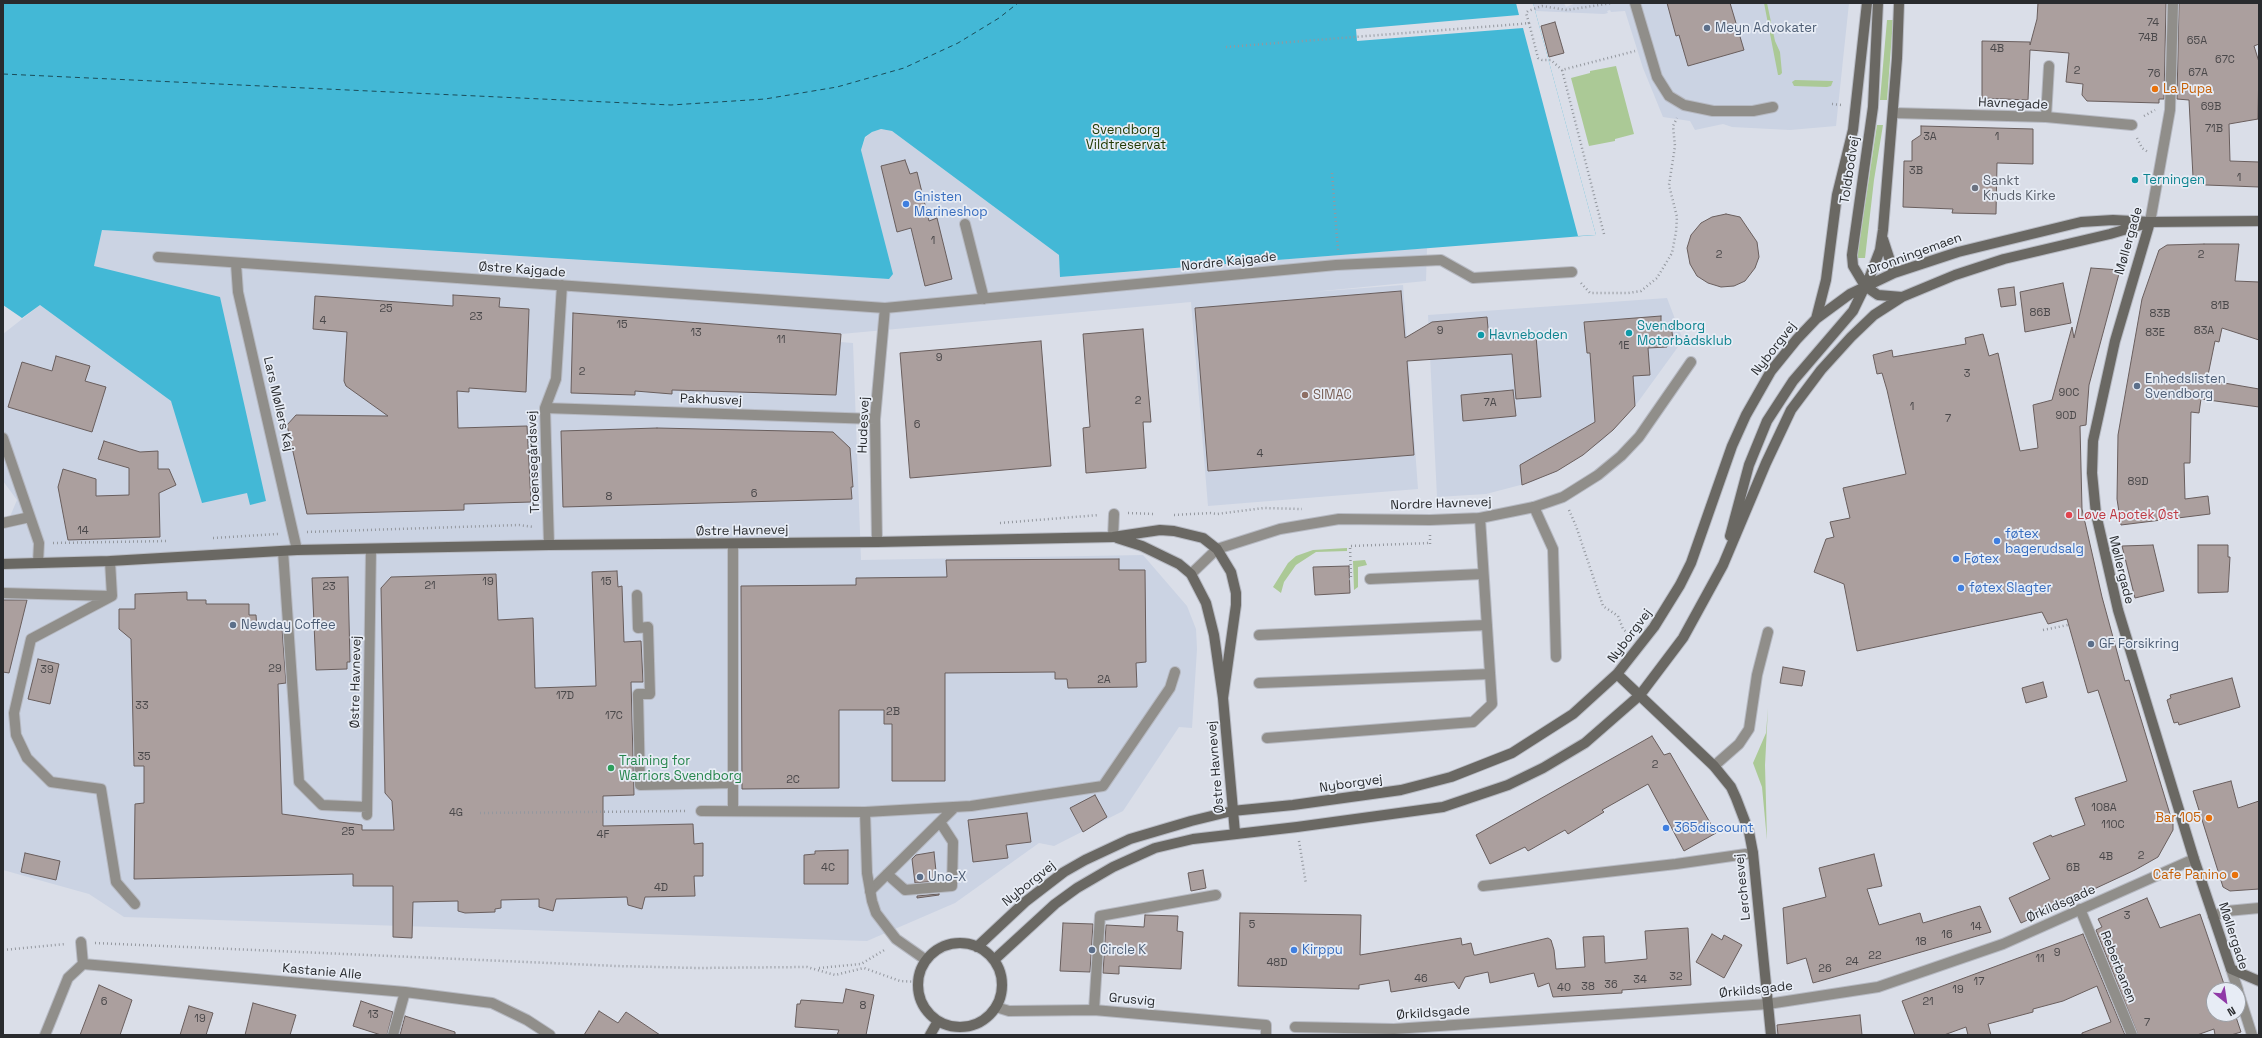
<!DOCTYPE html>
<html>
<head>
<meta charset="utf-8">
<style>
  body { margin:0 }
  #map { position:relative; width:2262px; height:1038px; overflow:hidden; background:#dadee8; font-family:"Space Grotesk",sans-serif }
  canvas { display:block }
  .frame { position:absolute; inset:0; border:4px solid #292b2e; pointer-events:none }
  .north { position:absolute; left:2206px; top:982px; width:40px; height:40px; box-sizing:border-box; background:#e7ecf5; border:1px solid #9b9fa5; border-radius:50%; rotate:150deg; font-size:11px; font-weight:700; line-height:16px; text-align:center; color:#292b2e }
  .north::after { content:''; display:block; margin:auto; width:14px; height:18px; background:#9039a7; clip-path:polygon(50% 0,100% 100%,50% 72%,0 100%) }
</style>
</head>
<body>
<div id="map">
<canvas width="2262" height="1038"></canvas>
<div class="frame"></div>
<div class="north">N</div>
</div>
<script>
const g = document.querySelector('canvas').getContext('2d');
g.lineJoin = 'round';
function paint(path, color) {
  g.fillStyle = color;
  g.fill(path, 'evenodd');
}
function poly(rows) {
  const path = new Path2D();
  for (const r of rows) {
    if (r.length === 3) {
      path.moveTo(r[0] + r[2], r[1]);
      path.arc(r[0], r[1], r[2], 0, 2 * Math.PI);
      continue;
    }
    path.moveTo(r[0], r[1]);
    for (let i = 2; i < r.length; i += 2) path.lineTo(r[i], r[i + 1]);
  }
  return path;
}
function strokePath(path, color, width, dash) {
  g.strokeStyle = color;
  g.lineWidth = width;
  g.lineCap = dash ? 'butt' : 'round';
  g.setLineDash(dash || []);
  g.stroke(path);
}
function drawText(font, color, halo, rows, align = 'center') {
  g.font = font + ' "Space Grotesk",sans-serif';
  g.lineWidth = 3.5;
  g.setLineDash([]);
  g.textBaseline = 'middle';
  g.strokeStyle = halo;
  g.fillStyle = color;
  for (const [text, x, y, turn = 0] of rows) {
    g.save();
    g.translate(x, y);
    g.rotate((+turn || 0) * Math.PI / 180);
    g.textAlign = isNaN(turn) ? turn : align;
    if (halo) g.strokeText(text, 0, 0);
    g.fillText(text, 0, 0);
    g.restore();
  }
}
paint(poly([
  [1533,3,1564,3,1566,7,1576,3,1849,3,1836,126,1790,130,1732,127,1723,124,1695,130,1690,121,1663,117,1643,68,1625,11,1611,12,1610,10,1607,11,1608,13,1604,14,1535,11],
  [881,129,892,131,1059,255,1061,277,1427,248,1426,281,1312,292,1403,285,1418,489,1208,506,1191,302,841,334,840,342,853,343,861,560,1143,555,1187,606,1196,629,1197,649,1192,728,1179,727,1123,811,1054,846,1039,843,955,903,867,941,124,917,89,894,3,870,3,533,17,500,3,481,3,334,40,305,171,401,247,493,266,501,94,266,102,230,889,279,861,150,865,138,872,132],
  [1667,298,1683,340,1638,402,1603,440,1568,464,1532,482,1486,494,1437,497,1428,315]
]), '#cbd3e3');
paint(poly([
  [1764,3,1767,3,1775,41,1780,52,1782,73,1780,75,1778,75],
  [1887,20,1893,20,1887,100,1880,100],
  [1616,66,1634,134,1615,139,1615,141,1589,146,1571,78,1590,73,1590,71],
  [1795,80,1833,81,1831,86,1827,87,1794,86,1792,82],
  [1877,125,1883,125,1874,180,1865,258,1857,258],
  [1347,548,1347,551,1316,552,1296,565,1284,582,1281,593,1273,587,1288,563,1296,556,1313,550],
  [1365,560,1367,565,1358,567,1358,587,1354,590,1353,561],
  [1768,708,1765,765,1767,840,1762,787,1753,763,1766,733]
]), '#abc996');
paint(poly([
  [3,3,1533,3,1596,235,1060,277,1059,255,892,131,881,129,872,132,865,137,861,150,893,274,889,279,102,230,94,266,220,297,266,501,250,505,247,493,202,503,171,401,40,305,22,318,3,305]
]), '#43b8d6');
paint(poly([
  [1516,3,1533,3,1596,235,1578,236,1523,28,1357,41,1356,29,1519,15]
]), '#dadee8');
strokePath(poly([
  [3,74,671,105,765,99,837,87,904,68,958,43,999,18,1018,3]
]), '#1b4d5a', 1, [5, 4]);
const building = poly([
  [1667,3,1730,3,1744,50,1688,66,1679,35,1676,36,1667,3],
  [2038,3,2166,3,2164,99,2159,99,2159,103,2087,101,2082,95,2083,84,2066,82,2069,53,2030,50,2028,100,1982,98,1982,41,2030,42,2030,45,2037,19,2038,3],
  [2179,3,2259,3,2259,44,2254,46,2259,62,2258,119,2229,124,2230,161,2259,162,2259,187,2206,185,2199,183,2193,177,2189,100,2177,99,2179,3],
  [1555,22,1564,53,1549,57,1541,26,1555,22],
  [1921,126,2033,129,2033,164,1997,163,1996,214,1952,213,1953,209,1903,207,1904,161,1912,161,1912,141,1921,135,1921,126],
  [905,160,910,174,917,172,929,221,937,218,952,279,925,286,911,228,897,232,881,166,905,160],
  [1726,214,1740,217,1757,242,1759,257,1755,268,1745,281,1734,286,1721,287,1708,283,1697,276,1690,264,1687,248,1691,235,1701,223,1712,217,1726,214],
  [2204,244,2239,244,2235,281,2259,282,2259,340,2222,328,2219,342,2215,341,2207,380,2259,389,2259,407,2201,399,2199,413,2191,412,2190,463,2184,463,2185,499,2208,496,2210,514,2121,525,2117,499,2118,435,2142,299,2159,250,2167,245,2204,244],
  [2091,268,2120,270,2089,385,2086,425,2080,426,2082,509,2102,597,2125,681,2129,680,2173,824,2173,830,2158,857,2135,870,2021,923,2009,898,2050,879,2033,843,2051,835,2052,837,2085,825,2075,798,2127,781,2098,690,2088,693,2067,619,2048,624,2042,612,1857,651,1844,584,1814,572,1826,539,1834,537,1830,522,1850,518,1843,488,1906,474,1887,390,1882,373,1877,374,1873,355,1892,350,1893,357,1966,344,1965,338,1983,334,1989,356,1998,353,2020,451,2038,448,2033,405,2052,400,2072,327,2074,338,2091,268],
  [2063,283,2071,323,2025,332,2020,292,2063,283],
  [2014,287,2016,305,2001,307,1998,289,2014,287],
  [1401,291,1405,338,1432,322,1487,317,1489,339,1536,336,1541,397,1516,399,1512,354,1407,361,1414,455,1208,471,1195,308,1401,291],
  [453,295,500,298,499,307,529,309,526,392,469,388,469,392,457,391,458,428,527,426,531,502,464,504,464,510,307,514,287,425,296,415,388,416,346,386,344,381,347,332,313,329,315,296,453,306,453,295],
  [573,313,841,334,836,395,672,390,672,394,635,391,635,395,571,393,573,313],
  [1661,316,1661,325,1671,324,1673,340,1666,341,1667,347,1648,348,1650,375,1633,376,1635,406,1613,430,1583,455,1557,471,1522,485,1520,465,1595,422,1590,353,1587,353,1584,322,1661,316],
  [1143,329,1151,422,1143,422,1146,468,1086,473,1083,428,1090,427,1083,334,1143,329],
  [1041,341,1051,466,910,478,900,353,1041,341],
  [56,356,90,366,85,381,106,387,92,432,8,407,22,362,52,371,56,356],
  [1513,390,1516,416,1463,421,1461,395,1513,390],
  [657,428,833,432,850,448,853,487,851,487,852,499,563,507,561,431,657,428],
  [104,441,140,452,158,451,158,469,169,469,176,485,159,493,160,537,68,540,58,487,63,469,96,479,96,496,129,495,129,468,98,459,104,441],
  [2153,545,2164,591,2135,598,2122,546,2153,545],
  [2198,545,2228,545,2228,557,2230,557,2228,592,2198,593,2198,545],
  [1119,559,1119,570,1145,570,1146,662,1136,663,1137,687,1068,688,1067,679,1055,679,1055,672,945,673,945,781,892,781,892,724,884,724,884,710,839,710,839,788,742,789,741,586,856,585,856,578,947,577,946,560,1119,559],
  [1349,566,1350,593,1315,595,1313,567,1349,566],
  [617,571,618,587,622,586,624,642,641,641,643,682,631,682,634,795,603,796,603,826,693,824,694,844,703,843,703,876,694,876,695,896,645,897,642,909,628,905,627,897,556,899,553,911,539,907,539,899,501,900,501,908,495,909,495,912,465,913,458,911,458,901,413,902,412,938,393,937,393,886,353,886,353,874,134,879,135,804,144,803,144,766,134,766,131,639,119,629,119,609,135,609,135,594,187,592,187,600,206,600,206,604,249,604,249,615,256,615,257,628,282,628,286,683,278,684,282,814,362,825,362,830,394,830,392,801,385,793,381,588,391,577,496,574,498,620,533,618,535,688,596,686,592,572,617,571],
  [348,577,350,662,347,662,347,669,316,670,312,578,348,577],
  [3,600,27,600,9,673,3,672,3,600],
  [38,659,59,664,50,704,28,699,38,659],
  [1783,667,1805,671,1802,686,1780,683,1783,667],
  [2232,678,2240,707,2179,725,2178,722,2174,723,2167,700,2171,698,2170,695,2232,678],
  [2043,682,2047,697,2026,703,2022,688,2043,682],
  [1652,736,1664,755,1670,753,1716,833,1684,851,1648,784,1602,810,1604,812,1568,834,1565,830,1528,851,1525,847,1490,864,1476,835,1652,736],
  [2231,781,2238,808,2259,801,2259,889,2230,891,2223,887,2193,791,2231,781],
  [1095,795,1107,817,1083,832,1070,808,1095,795],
  [1027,813,1031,842,1006,845,1008,858,973,862,968,820,1027,813],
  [848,850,848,884,804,884,804,855,815,854,815,851,848,850],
  [934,852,937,881,915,883,912,859,916,855,934,852],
  [25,853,60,861,56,880,21,872,25,853],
  [1874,854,1882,886,1867,889,1879,925,1920,913,1923,923,1980,906,1991,932,1813,983,1806,958,1787,964,1783,908,1826,897,1819,868,1874,854],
  [1203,870,1206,888,1191,891,1188,873,1203,870],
  [939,894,939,895,917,898,917,896,939,894],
  [2147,898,2160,928,2200,914,2226,990,2214,990,2214,1014,2235,1014,2241,1032,2231,1035,2215,1035,2214,1029,2197,1035,2138,1035,2096,930,2102,927,2098,919,2147,898],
  [1240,913,1361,915,1360,955,1461,938,1462,945,1471,943,1474,955,1476,955,1548,938,1551,940,1554,950,1556,969,1585,967,1583,937,1604,936,1605,963,1647,959,1645,931,1688,928,1691,985,1622,990,1622,993,1553,997,1549,983,1538,987,1534,973,1490,983,1488,972,1465,977,1459,989,1454,982,1391,992,1389,980,1359,985,1359,989,1238,986,1240,913],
  [1145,915,1178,916,1177,931,1183,932,1181,969,1119,966,1119,974,1103,973,1106,925,1144,927,1145,915],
  [1063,923,1093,924,1090,972,1060,971,1063,923],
  [1712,934,1722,940,1724,935,1742,945,1724,978,1696,962,1712,934],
  [2083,934,2125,1035,2082,1035,2082,1033,2111,1022,2097,986,2063,1001,2033,1009,2033,1012,1988,1024,1991,1035,1968,1035,1966,1027,1944,1035,1915,1035,1902,1001,2083,934],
  [99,985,132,1000,120,1035,80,1035,99,985],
  [846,989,874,995,866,1035,837,1035,839,1030,795,1027,797,1004,800,1004,801,1000,843,1003,846,989],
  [361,1001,393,1012,387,1035,381,1035,353,1026,361,1001],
  [253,1003,296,1015,290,1035,245,1035,253,1003],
  [189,1006,213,1013,206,1035,180,1035,189,1006],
  [599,1011,618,1023,626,1012,660,1035,584,1035,599,1011],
  [1860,1015,1862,1035,1778,1035,1777,1025,1860,1015],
  [405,1016,455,1032,455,1035,400,1035,405,1016]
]);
paint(building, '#ab9f9e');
strokePath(building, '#695e5d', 1);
const lane = poly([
  [2046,117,2049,66],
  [1534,507,1553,549,1556,657],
  [283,551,299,782,322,805,367,807],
  [110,561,112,596,31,639,14,713,16,735,27,758,51,782,101,789,116,882,135,904],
  [1370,579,1483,574],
  [3,593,110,596],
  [637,595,638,628,648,627,650,694,638,694,640,785,733,783],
  [1259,635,1487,625],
  [1259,683,1490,674],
  [1267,738,1473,722,1492,704,1480,518],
  [1714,766,1739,744,1749,729,1757,675,1768,632],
  [701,811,865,812,971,806,1103,786,1170,688,1175,672],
  [733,811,733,544],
  [367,815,371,549],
  [887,874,905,890,952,886,953,842,940,822],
  [1483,886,1676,864,1753,853],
  [870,891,955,807],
  [1094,1010,1100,916,1216,895]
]);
const street = poly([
  [1635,3,1657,77,1669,96,1684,105,1713,111,1753,111,1773,107],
  [1893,113,2046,117,2132,125],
  [2150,222,2170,110,2173,3],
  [965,224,984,299],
  [158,257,885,308,1336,265,1441,260,1473,278,1572,272],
  [236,264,238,292,297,550],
  [545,408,875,419],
  [3,438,39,543,38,563],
  [3,523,30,517],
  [1113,537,1114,514],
  [877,542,875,419,885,308],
  [549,545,545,408,556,379,562,285],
  [1191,574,1217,549,1280,529,1339,519,1430,520,1480,518,1534,507,1563,497,1598,475,1621,456,1639,437,1691,362],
  [865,812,867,873,872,901,876,913,896,939,926,960],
  [2080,909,2132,1035],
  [2213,916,2227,911,2259,908],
  [83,964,405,992,492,1003,527,1020,550,1035],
  [2231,969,2238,990],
  [2238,991,2252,1035],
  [996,1007,1009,1011,1094,1010,1266,1025,1266,1035],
  [1295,1027,1394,1029,1768,1004,1878,987,2003,944,2194,859],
  [45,1035,68,978,83,964,81,942],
  [393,1035,405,992]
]);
const secondary = poly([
  [1878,3,1873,107,1852,255,1853,266,1865,286,1878,295,1902,297,1955,275,2004,259,2110,234,2144,224],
  [2150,222,2115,341,2093,441,2092,473,2096,514,2118,610,2194,859,2231,969,2259,981],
  [1883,239,1894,273],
  [1816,319,1826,280,1837,195,1853,130,1867,3],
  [1730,536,1749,465,1767,421,1793,381,1853,311,1870,276,1880,250,1883,230,1897,58,1899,3],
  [1117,538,1142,546,1179,564,1191,574,1206,603,1214,635,1223,698,1235,833],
  [3,564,110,561,297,550,549,545,877,542,1113,537,1160,530,1174,531,1203,538,1217,549,1231,572,1236,593,1236,605,1223,698],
  [1617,674,1714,766,1731,787,1736,798,1749,832,1753,853,1771,1035],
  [960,985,42],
  [977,947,1025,902,1064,872,1085,860,1130,839,1191,821,1232,811,1293,805,1401,790,1451,777,1512,753,1573,714,1617,674,1654,627,1680,585,1691,563,1732,446,1746,415,1771,371,1797,339,1816,319,1850,294,1894,273,1958,252,2081,222,2113,220,2150,222,2259,221],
  [994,960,1055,904,1077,888,1113,867,1155,848,1193,839,1297,827,1443,807,1508,785,1543,768,1585,743,1640,695,1683,638,1723,565,1766,463,1791,410,1821,370,1851,337,1874,315,1902,297],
  [930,1035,938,1021]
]);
strokePath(lane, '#b7bac3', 12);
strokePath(street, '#b7bac3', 12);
strokePath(secondary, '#b7bac3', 12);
strokePath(poly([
  [1529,23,1538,58,1542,60,1551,60,1562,70],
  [1226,47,1520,24,1529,23,1526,13,1528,11,1542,6,1567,10,1612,3],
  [1832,104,1842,105],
  [2144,116,2155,110],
  [2137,138,2142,148,2148,152],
  [1332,173,1338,250],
  [1604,234,1562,70,1635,51],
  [1581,283,1590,293,1628,293,1641,291,1657,278,1672,253,1676,232,1677,217,1669,185,1675,146,1673,126,1677,118],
  [1569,510,1576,526,1603,606,1618,616,1623,629,1630,635],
  [1128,513,1155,514],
  [1174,515,1210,513,1217,514,1264,508,1302,509],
  [1000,523,1099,515],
  [307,532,519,525,534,527],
  [1430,535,1430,546],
  [213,538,278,534],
  [53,543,168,541],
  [1349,579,1351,579,1350,546,1430,543],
  [2043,630,2068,625],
  [480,813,686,811],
  [1299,841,1306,884],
  [95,943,617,966,697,968,807,967,835,975,864,968,900,981,918,982],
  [3,950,66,944],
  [819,968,861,964,886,949]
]), '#94989f', 2.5, [1, 3]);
strokePath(lane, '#908e8a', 10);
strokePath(street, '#908e8a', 10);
strokePath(secondary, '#6a6863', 10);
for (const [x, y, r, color] of [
  [1707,28,4,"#5c6f8a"],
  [2155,89,4,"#e8710a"],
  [2135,180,4,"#0f9aa8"],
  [1975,188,4,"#6b7280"],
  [906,204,4,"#3f7fe0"],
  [1629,333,4,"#0f9aa8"],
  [1481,335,4,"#0f9aa8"],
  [2137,386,4,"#5c6f8a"],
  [1305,395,4,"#8d6e63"],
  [2069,515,4,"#e0444e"],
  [1997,541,4,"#3f7fe0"],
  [1956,559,4,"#3f7fe0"],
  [1961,588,4,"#3f7fe0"],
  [233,625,4,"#5c6f8a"],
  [2091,644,4,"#5c6f8a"],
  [611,768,4,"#2e9e5b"],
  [2209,818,4,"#e8710a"],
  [1666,828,4,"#3f7fe0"],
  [2235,875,4,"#e8710a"],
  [920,877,4,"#5c6f8a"],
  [1092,950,4,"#5c6f8a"],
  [1294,950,4,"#3f7fe0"]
]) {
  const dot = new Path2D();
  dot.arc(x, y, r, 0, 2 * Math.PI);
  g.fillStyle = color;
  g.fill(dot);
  strokePath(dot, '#e7ecf5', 1.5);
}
drawText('11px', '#4a484a', null, [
  ["74",2153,23],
  ["74B",2148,38],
  ["65A",2197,41],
  ["4B",1997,49],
  ["67C",2225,60],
  ["2",2077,71],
  ["67A",2198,73],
  ["76",2154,74],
  ["69B",2211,107],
  ["71B",2214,129],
  ["3A",1930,137],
  ["1",1997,137],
  ["3B",1916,171],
  ["1",2239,178],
  ["1",933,241],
  ["2",1719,255],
  ["2",2201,255],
  ["81B",2220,306],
  ["25",386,309],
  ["86B",2040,313],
  ["83B",2160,314],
  ["23",476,317],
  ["4",323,321],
  ["15",622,325],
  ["9",1440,331],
  ["83A",2204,331],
  ["13",696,333],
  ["83E",2155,333],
  ["11",781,340],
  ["1E",1624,346],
  ["9",939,358],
  ["2",582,372],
  ["3",1967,374],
  ["90C",2069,393],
  ["2",1138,401],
  ["7A",1490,403],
  ["1",1912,407],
  ["90D",2066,416],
  ["7",1948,419],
  ["6",917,425],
  ["4",1260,454],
  ["89D",2138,482],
  ["6",754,494],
  ["8",609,497],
  ["14",83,531],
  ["19",488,582],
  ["15",606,582],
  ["21",430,586],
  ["23",329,587],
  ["29",275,669],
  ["39",47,670],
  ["2A",1104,680],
  ["17D",565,696],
  ["33",142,706],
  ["2B",893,712],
  ["17C",614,716],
  ["35",144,757],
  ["2",1655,765],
  ["2C",793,780],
  ["108A",2104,808],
  ["4G",456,813],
  ["110C",2113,825],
  ["25",348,832],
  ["4F",603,835],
  ["2",2141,856],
  ["4B",2106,857],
  ["4C",828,868],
  ["6B",2073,868],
  ["4D",661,888],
  ["3",2127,916],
  ["5",1252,925],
  ["14",1976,927],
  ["16",1947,935],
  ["18",1921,942],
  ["9",2057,953],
  ["22",1875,956],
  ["11",2040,959],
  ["24",1852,962],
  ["48D",1277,963],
  ["26",1825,969],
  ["32",1676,977],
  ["46",1421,979],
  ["34",1640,980],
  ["17",1979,982],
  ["36",1611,985],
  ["38",1588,987],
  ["40",1564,988],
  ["19",1958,990],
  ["6",104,1002],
  ["21",1928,1002],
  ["8",863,1006],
  ["13",373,1015],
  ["19",200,1019],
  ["7",2147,1023]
]);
drawText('13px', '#4e5e75', '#e7ecf5', [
  ["Meyn Advokater",1715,28],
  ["Enhedslisten",2145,379],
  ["Svendborg",2145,394],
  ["Newday Coffee",241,625],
  ["GF Forsikring",2099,644],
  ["Uno-X",928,877],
  ["Circle K",1100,950]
], 'left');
drawText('13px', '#c56008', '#e7ecf5', [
  ["La Pupa",2163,89,"left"],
  ["Bar 105",2201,818],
  ["Cafe Panino",2227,875]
], 'right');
drawText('13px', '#292b2e', '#e7ecf5', [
  ["Havnegade",2013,104,2],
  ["Toldbodvej",1850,170,-81],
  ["Møllergade",2129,241,-74],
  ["Dronningemaen",1915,254,-20],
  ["Nordre Kajgade",1229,262,-6],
  ["Østre Kajgade",522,270,4],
  ["Nyborgvej",1774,349,-52],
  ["Pakhusvej",711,400,2],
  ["Lars Møllers Kaj",278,404,77],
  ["Hudesvej",864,425,-88],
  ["Troensegårdsvej",534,462,-92],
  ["Nordre Havnevej",1441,504,-2],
  ["Østre Havnevej",742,531,-1],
  ["Møllergade",2121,570,76],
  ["Nyborgvej",1630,636,-53],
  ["Østre Havnevej",356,682,-89],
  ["Østre Havnevej",1216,767,-95],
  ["Nyborgvej",1351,784,-8],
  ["Nyborgvej",1029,884,-39],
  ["Lerchesvej",1743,887,-96],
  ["Ørkildsgade",2061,904,-24],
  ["Møllergade",2233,936,72],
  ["Reberbanen",2118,967,68],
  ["Kastanie Alle",322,972,5],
  ["Ørkildsgade",1756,990,-6],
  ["Grusvig",1132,1000,5],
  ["Ørkildsgade",1433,1013,-4]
]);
drawText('13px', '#203a03', '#e7ecf5', [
  ["Svendborg",1126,130],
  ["Vildtreservat",1126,145]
]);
drawText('13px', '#0d838f', '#e7ecf5', [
  ["Terningen",2143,180],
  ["Svendborg",1637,326],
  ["Motorbådsklub",1637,341],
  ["Havneboden",1489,335]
], 'left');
drawText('13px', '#5b616d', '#e7ecf5', [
  ["Sankt",1983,181],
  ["Knuds Kirke",1983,196]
], 'left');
drawText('13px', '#366cbe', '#e7ecf5', [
  ["Gnisten",914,197],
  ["Marineshop",914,212],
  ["føtex",2005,534],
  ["bagerudsalg",2005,549],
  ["Føtex",1964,559],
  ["føtex Slagter",1969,588],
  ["365discount",1674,828],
  ["Kirppu",1302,950]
], 'left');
drawText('13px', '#785e54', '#e7ecf5', [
  ["SIMAC",1313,395]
], 'left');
drawText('13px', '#be3a42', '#e7ecf5', [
  ["Løve Apotek Øst",2077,515]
], 'left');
drawText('13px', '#27864d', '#e7ecf5', [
  ["Training for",619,761],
  ["Warriors Svendborg",619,776]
], 'left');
</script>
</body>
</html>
